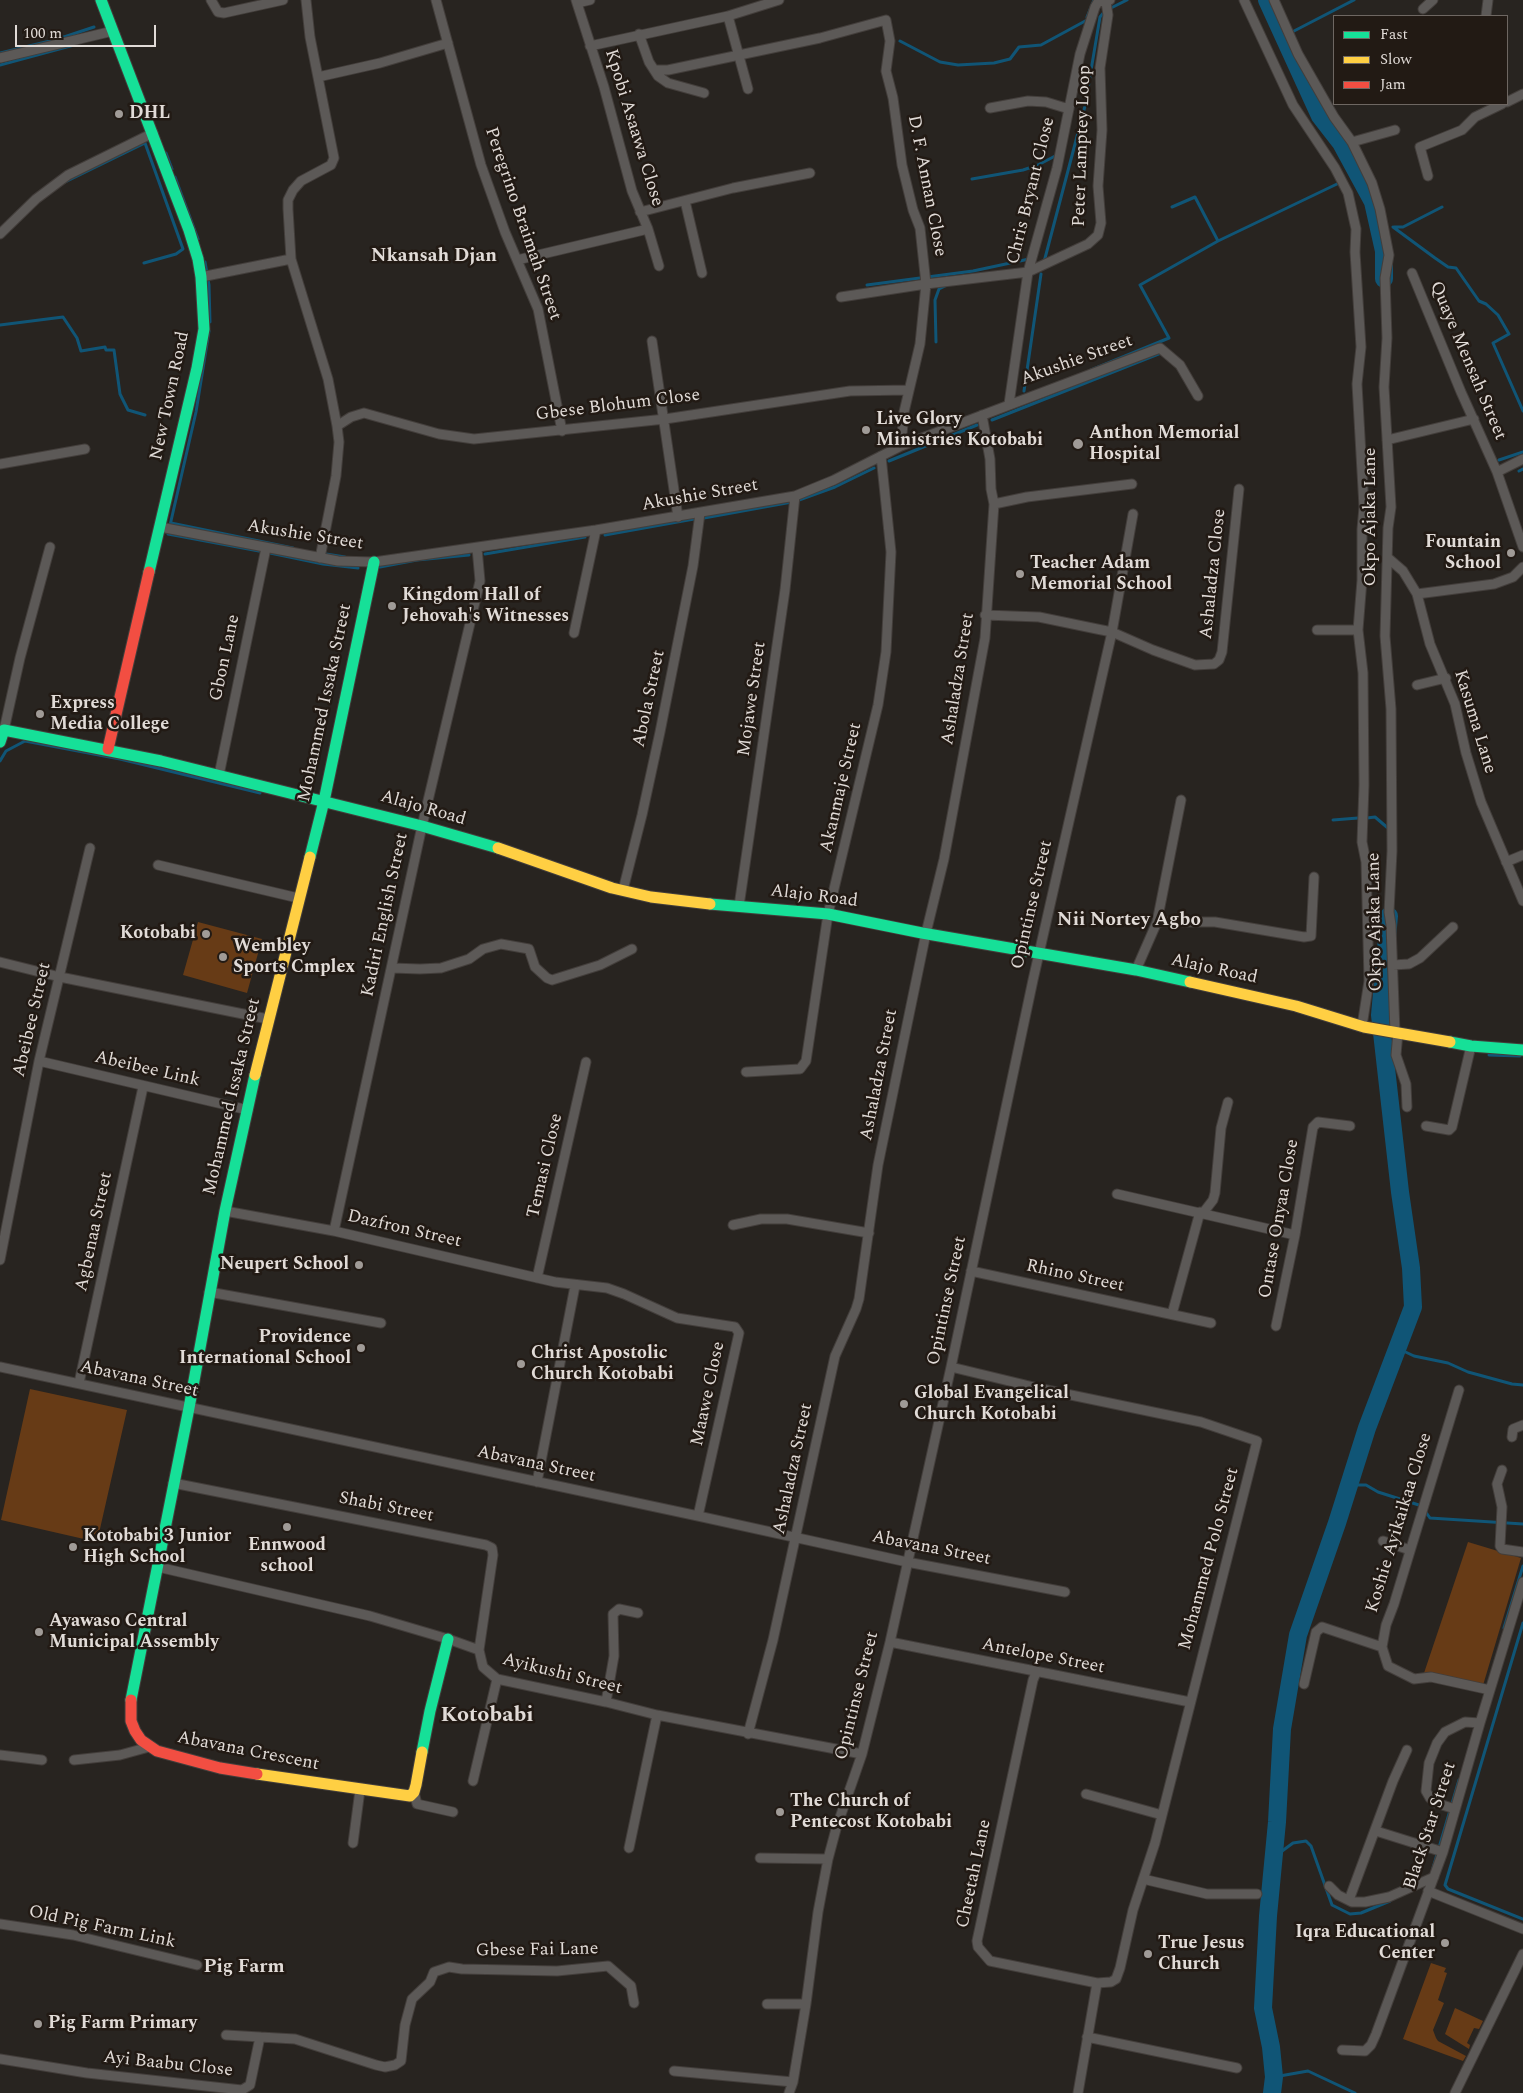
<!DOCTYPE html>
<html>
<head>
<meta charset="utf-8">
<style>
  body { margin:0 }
  #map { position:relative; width:1523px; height:2093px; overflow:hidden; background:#282420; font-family:Spectral,serif }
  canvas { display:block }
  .legend { position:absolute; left:1333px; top:15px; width:175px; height:90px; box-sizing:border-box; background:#221a14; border:1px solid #6e6762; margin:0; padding:6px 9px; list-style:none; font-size:15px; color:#e1dbd7 }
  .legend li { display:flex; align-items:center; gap:10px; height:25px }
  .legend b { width:25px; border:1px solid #6e6762 }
  .scale { position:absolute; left:15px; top:25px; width:141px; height:22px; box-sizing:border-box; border:2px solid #e1dbd7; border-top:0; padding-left:6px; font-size:15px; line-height:18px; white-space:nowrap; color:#e1dbd7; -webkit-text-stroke:4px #221a14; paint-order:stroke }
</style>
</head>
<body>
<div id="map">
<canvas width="1523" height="2093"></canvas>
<ul class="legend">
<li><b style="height:6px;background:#16e098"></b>Fast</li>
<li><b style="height:6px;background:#ffcf43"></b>Slow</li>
<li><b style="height:6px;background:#f24e42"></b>Jam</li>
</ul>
<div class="scale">100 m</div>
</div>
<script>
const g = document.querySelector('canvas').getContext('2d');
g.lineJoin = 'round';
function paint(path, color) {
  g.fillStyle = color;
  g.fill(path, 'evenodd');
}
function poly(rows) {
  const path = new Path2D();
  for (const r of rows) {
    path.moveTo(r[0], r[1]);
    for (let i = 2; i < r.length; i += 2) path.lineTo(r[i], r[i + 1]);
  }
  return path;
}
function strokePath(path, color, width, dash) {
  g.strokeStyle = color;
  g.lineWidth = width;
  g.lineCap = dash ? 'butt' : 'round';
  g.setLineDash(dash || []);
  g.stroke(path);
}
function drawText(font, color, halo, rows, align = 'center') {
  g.font = font + ' Spectral,serif';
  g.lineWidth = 5;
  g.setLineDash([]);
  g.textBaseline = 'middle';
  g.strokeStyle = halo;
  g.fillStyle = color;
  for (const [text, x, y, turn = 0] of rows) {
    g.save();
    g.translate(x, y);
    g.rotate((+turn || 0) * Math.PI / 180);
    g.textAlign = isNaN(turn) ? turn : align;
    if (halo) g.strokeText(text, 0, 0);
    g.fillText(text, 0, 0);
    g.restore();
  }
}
paint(poly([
  [198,922,262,939,247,993,183,975],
  [30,1389,127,1410,97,1542,1,1520],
  [1468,1542,1521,1558,1481,1692,1422,1679],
  [1431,1963,1446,1968,1444,1972,1447,1973,1438,2000,1444,2003,1433,2030,1436,2038,1438,2041,1466,2056,1463,2061,1403,2039],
  [1455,2008,1483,2021,1479,2029,1474,2028,1467,2043,1470,2045,1469,2049,1445,2034]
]), '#673b16');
strokePath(poly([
  [1087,17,1094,0],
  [1294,31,1354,0],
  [900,41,940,62,958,65,994,63,1010,59,1019,47,1041,45,1087,20],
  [0,53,58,39,94,27],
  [0,65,74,45],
  [166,153,172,169],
  [175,177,198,239],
  [972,179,1023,170,1038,165,1057,155],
  [61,184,145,143,183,249,176,254,144,263],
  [1172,207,1195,197,1218,241,1337,184],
  [1393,227,1435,258,1448,267,1456,268,1479,301,1486,304,1498,315,1509,334,1493,343,1523,411],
  [1394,227,1403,227,1442,207],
  [205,262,209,285,210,322],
  [1044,262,1085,106,1100,17,1105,11,1127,0],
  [867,285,973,271,1029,259],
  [0,325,63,317,77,338,81,351,105,347,106,350,114,350,120,394,128,410,145,415],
  [209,331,196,412,168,534,259,551],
  [936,342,935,300,939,289,947,285],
  [1091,370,1169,338,1140,285,1218,241],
  [1024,391,1041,274],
  [992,420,1161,353],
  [1499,460,1523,452],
  [889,461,977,425],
  [1519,471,1523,469],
  [799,500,835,487,874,468],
  [704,518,792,502],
  [171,523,293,548],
  [605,535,694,519],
  [270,553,323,564,358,568],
  [326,554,345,557],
  [485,554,585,537],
  [380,567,417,560,469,555],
  [0,761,6,751,25,741,120,759,260,793],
  [1367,818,1375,817,1389,829],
  [1333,820,1358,818],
  [1489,1055,1520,1056],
  [1397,1348,1414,1356,1448,1363,1468,1372,1512,1384,1523,1385],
  [1348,1485,1366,1485,1378,1492,1422,1506],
  [1425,1511,1430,1518,1523,1524],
  [1523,1623,1445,1885,1448,1889,1523,1919],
  [1504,1628,1523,1566],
  [1274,1857,1293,1843,1306,1841,1311,1846,1332,1905,1350,1914,1361,1913,1390,1901],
  [1433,1868,1459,1780],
  [1274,2077,1308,2071,1355,2093]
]), '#105576', 3);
strokePath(poly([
  [1267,0,1320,116,1341,143,1373,202,1384,251,1384,279],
  [1272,2093,1274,2077,1271,2047,1263,2008,1268,1916,1277,1822,1282,1729,1298,1635,1337,1523,1367,1428,1413,1307,1411,1268,1400,1192,1380,1015,1389,916]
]), '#105576', 18);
const street = poly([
  [211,0,218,12,224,13,283,0],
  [306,0,310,37,334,158,331,165,301,181,293,190,288,200,288,209,291,259,328,379,337,426,339,442,336,476,320,558],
  [436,0,481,165,505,232,538,309,562,431],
  [576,0,604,87,632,191,648,229,659,266],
  [1244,0,1293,105,1335,168,1348,193,1356,229,1355,252,1361,347,1357,384,1364,507,1362,529,1362,580,1358,630,1363,673,1364,785,1362,842,1366,862,1369,981,1362,1026],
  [1274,0,1298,54,1334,117,1352,142,1372,183,1380,209,1389,255,1385,278,1387,338,1384,387,1391,507,1388,528,1385,636,1391,709,1392,851,1389,912,1391,925,1395,1032],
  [577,3,590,0],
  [1423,9,1433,0],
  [728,16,748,89],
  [1486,16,1488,0],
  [639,34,649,62,658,76,668,83,704,93],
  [590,46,728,16,779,0],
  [0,58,113,31],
  [654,70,668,70,820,38,886,20,890,41,886,71,893,98,902,165,913,210,920,228,926,284,920,344,904,412,901,446],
  [318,77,380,63,448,43],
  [1507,102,1523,94],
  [990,108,1028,101,1046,102,1069,109],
  [1352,142,1395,130],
  [1428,176,1420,147,1462,130,1475,117,1502,104],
  [685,201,702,273],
  [640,212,733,188,810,173],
  [0,234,36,199,68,175,153,133],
  [517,260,648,229],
  [1412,273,1461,392,1497,472,1523,547],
  [201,277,291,259],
  [841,297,926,284,1028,272,1088,244,1098,235,1101,223,1098,186,1102,130,1100,68,1108,15,1106,2],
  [652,341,678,517],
  [1009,404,1028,272,1057,168,1080,54,1095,7,1098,2,1110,0],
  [337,426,351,417,364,413,439,434,474,439,665,419,850,391,908,390],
  [1387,440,1474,419],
  [0,464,85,449],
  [1497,472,1523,459],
  [994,504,1027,497,1132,484],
  [160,527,338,561,374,562,596,530,795,496,834,480,901,446,1160,348,1180,365,1198,396],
  [1388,558,1403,571,1417,594,1430,644,1455,704,1466,753,1481,802,1523,901],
  [1417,594,1494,584,1513,577,1523,567],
  [985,615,1039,617,1097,629,1112,632,1153,650,1195,665,1214,664,1219,660,1222,652,1239,489],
  [1317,630,1358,630],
  [574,633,596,530],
  [1417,685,1446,678],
  [0,729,4,730,20,658,50,547],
  [219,775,266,548],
  [1506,862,1523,855],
  [158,865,298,898],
  [623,890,642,815,660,732,693,566,700,513],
  [739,906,785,590,795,496],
  [1157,922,1215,922,1304,937,1311,936,1314,877],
  [0,962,60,977,268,1019],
  [1393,965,1409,964,1420,958,1453,927],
  [392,968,420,969,441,968,469,959,483,949,501,944,529,949,535,967,547,978,552,980,600,965,632,949],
  [1136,970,1157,922,1181,800],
  [1398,1032,1396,1055,1406,1084,1407,1107],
  [39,1061,248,1110],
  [746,1072,800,1069,806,1061,828,914,878,705,886,652,891,552,881,456],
  [1426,1126,1449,1130,1452,1127,1471,1046],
  [1117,1194,1295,1235],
  [225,1211,334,1231,555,1282,607,1288,624,1294,677,1318,735,1327,739,1333,698,1516],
  [1203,1213,1213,1200,1215,1193,1221,1128,1228,1102],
  [733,1225,761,1219,787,1219,869,1233],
  [334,1231,422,826,480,581,477,548],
  [0,1260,39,1061,90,848],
  [971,1271,1211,1323],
  [537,1278,586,1062],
  [209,1292,381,1323],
  [1172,1314,1200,1212],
  [1276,1326,1295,1235,1313,1127,1318,1122,1350,1126],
  [0,1367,698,1516,907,1562,1065,1592],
  [951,1367,1042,1389,1201,1422,1257,1441,1155,1843,1133,1910,1120,1968,1116,1979,1111,1982,1097,1983,990,1961,978,1947,977,1941,1033,1680,1036,1673],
  [79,1383,143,1087],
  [1459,1390,1394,1604,1386,1625,1382,1647,1388,1666,1414,1679,1431,1677,1490,1690],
  [1512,1437,1513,1429,1523,1425],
  [1502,1470,1497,1484,1502,1507,1500,1546,1502,1549,1523,1552],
  [537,1482,575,1286],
  [173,1483,486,1545,492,1548,493,1555,479,1650],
  [1383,1541,1410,1550],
  [158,1567,370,1616,448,1639,479,1650,483,1667,497,1679,606,1702,657,1715,862,1754],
  [890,1642,1190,1702],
  [1304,1684,1316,1632,1322,1627,1382,1647],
  [606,1702,614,1656,613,1614,619,1609,638,1613],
  [748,1734,773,1640,835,1356,856,1309,859,1299,878,1165,926,933,944,859,985,638,994,504,991,489,990,459,982,415],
  [0,1755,42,1760],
  [74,1760,120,1755,149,1747],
  [473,1781,497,1679],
  [414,1792,417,1804,453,1812],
  [1086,1794,1162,1815],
  [1455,1809,1436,1803,1430,1798,1426,1791,1429,1763,1437,1743,1445,1732,1465,1722,1480,1723],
  [1376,1831,1443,1852],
  [353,1843,360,1790],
  [629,1848,657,1715],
  [760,1858,828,1859],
  [1143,1879,1207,1894,1257,1894],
  [1329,1886,1338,1895,1352,1902,1365,1902,1389,1897,1434,1877],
  [1428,1891,1523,1929],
  [1349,1900,1393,1781,1407,1750],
  [0,1924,73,1935,197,1965],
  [767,2004,806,2004],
  [260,2037,295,2039,376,2065,385,2067,395,2065,401,2061,405,2025,412,1999,430,1982,434,1972,449,1967,462,1969,557,1971,608,1966,631,1986,634,2003],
  [1087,2037,1237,2068],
  [1342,2050,1365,2051,1371,2045,1376,2034,1443,1852,1480,1723,1523,1582],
  [0,2059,87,2073,242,2090,250,2085,260,2037,226,2035],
  [674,2071,793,2082],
  [789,2093,793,2082,806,2004,818,1912,828,1859,836,1829,862,1754,890,1642,951,1367,1033,980,1112,632,1133,514],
  [1078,2093,1097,1983],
  [1455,2093,1523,1954]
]);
const fast = poly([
  [101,0,189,230,198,259,201,277,204,329,197,368,149,572],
  [0,742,4,730,161,761,422,826,498,848],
  [310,857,324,801,374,562],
  [710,904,828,914,922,933,1136,970,1190,982],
  [1450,1042,1471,1046,1523,1050],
  [131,1700,189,1408,225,1211,255,1075],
  [422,1752,430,1711,448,1639]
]);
const slow = poly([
  [498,848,612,888,651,897,710,904],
  [1190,982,1296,1006,1364,1027,1450,1042],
  [255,1075,310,857],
  [257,1774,410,1796,414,1792,416,1785,422,1752]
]);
const jam = poly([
  [108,749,149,572],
  [131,1700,131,1721,135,1731,141,1740,157,1751,220,1768,257,1774]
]);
strokePath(street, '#433e3b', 11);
strokePath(fast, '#433e3b', 13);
strokePath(slow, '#433e3b', 13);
strokePath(jam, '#433e3b', 13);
strokePath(street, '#5c5957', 9);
strokePath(fast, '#16e098', 11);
strokePath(slow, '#ffcf43', 11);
strokePath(jam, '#f24e42', 11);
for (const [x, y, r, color] of [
  [119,114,5,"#a09b97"],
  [866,430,5,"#a09b97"],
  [1078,444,6,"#a09b97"],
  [1511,553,5,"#a09b97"],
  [1020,574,5,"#a09b97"],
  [392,606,5,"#a09b97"],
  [40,714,5,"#a09b97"],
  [206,934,5,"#a09b97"],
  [223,957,5,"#a09b97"],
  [359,1265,5,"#a09b97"],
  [361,1348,5,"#a09b97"],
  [521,1364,5,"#a09b97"],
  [904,1404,5,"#a09b97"],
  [287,1527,5,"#a09b97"],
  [73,1547,5,"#a09b97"],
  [39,1632,5,"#a09b97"],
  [780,1812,5,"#a09b97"],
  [1445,1943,5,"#a09b97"],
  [1148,1954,5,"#a09b97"],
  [38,2024,5,"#a09b97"]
]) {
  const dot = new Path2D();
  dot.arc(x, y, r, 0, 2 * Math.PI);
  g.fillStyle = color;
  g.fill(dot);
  strokePath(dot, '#221a14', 2);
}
drawText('bold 18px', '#e1dbd7', '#221a14', [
  ["DHL",129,114],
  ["Live Glory",876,420],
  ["Ministries Kotobabi",876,441],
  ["Anthon Memorial",1089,434],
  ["Hospital",1089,455],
  ["Fountain",1501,543,"right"],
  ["School",1501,564,"right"],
  ["Teacher Adam",1030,564],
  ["Memorial School",1030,585],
  ["Kingdom Hall of",402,596],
  ["Jehovah's Witnesses",402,617],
  ["Express",50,704],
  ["Media College",50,725],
  ["Kotobabi",196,934,"right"],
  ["Wembley",233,947],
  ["Sports Cmplex",233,968],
  ["Neupert School",349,1265,"right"],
  ["Providence",351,1338,"right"],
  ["International School",351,1359,"right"],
  ["Christ Apostolic",531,1354],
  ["Church Kotobabi",531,1375],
  ["Global Evangelical",914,1394],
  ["Church Kotobabi",914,1415],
  ["Kotobabi 3 Junior",83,1537],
  ["High School",83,1558],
  ["Ennwood",287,1546,"center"],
  ["school",287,1567,"center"],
  ["Ayawaso Central",49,1622],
  ["Municipal Assembly",49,1643],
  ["The Church of",790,1802],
  ["Pentecost Kotobabi",790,1823],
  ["Iqra Educational",1435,1933,"right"],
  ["Center",1435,1954,"right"],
  ["True Jesus",1158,1944],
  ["Church",1158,1965],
  ["Pig Farm Primary",48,2024]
], 'left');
drawText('18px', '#e1dbd7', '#221a14', [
  ["Kpobi Asaawa Close",633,128,73],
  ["Peter Lamptey Loop",1083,146,-88],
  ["D. F. Annan Close",926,186,79],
  ["Chris Bryant Close",1032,191,-76],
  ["Peregrino Braimah Street",522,224,71],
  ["Akushie Street",1077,361,-20],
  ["Quaye Mensah Street",1467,361,67],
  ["New Town Road",171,396,-78],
  ["Gbese Blohum Close",618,406,-7],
  ["Akushie Street",700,496,-10],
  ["Okpo Ajaka Lane",1371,517,-90],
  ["Akushie Street",305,536,9],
  ["Ashaladza Close",1214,574,-84],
  ["Gbon Lane",226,658,-78],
  ["Ashaladza Street",959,679,-81],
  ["Abola Street",650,699,-78],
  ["Mojawe Street",753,699,-82],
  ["Mohammed Issaka Street",326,703,-78],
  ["Kasuma Lane",1474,722,73],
  ["Akanmaje Street",842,788,-77],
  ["Alajo Road",423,809,16],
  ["Alajo Road",814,897,7],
  ["Opintinse Street",1033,905,-77],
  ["Kadiri English Street",386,915,-78],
  ["Okpo Ajaka Lane",1376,922,-91],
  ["Alajo Road",1214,970,12],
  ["Abeibee Street",33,1020,-77],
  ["Abeibee Link",147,1070,13],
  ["Ashaladza Street",880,1075,-79],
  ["Mohammed Issaka Street",233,1097,-77],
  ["Temasi Close",546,1166,-77],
  ["Ontase Onyaa Close",1280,1219,-80],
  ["Dazfron Street",404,1230,13],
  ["Agbenaa Street",95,1232,-78],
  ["Rhino Street",1075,1277,12],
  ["Opintinse Street",948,1301,-78],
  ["Abavana Street",139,1380,12],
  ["Maawe Close",709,1394,-78],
  ["Abavana Street",536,1465,12],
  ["Ashaladza Street",794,1469,-78],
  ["Shabi Street",386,1508,11],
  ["Koshie Ayikaikaa Close",1400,1523,-73],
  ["Abavana Street",931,1549,11],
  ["Mohammed Polo Street",1210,1559,-75],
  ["Antelope Street",1043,1657,11],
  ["Ayikushi Street",562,1675,14],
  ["Opintinse Street",858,1696,-76],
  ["Abavana Crescent",248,1752,11],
  ["Black Star Street",1431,1826,-72],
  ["Cheetah Lane",975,1874,-78],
  ["Old Pig Farm Link",102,1928,12],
  ["Gbese Fai Lane",537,1951,-1],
  ["Ayi Baabu Close",168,2065,6]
]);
drawText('bold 19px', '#e1dbd7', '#221a14', [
  ["Nkansah Djan",434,257],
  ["Nii Nortey Agbo",1129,921],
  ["Pig Farm",244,1968]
]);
drawText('bold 22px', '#e1dbd7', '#221a14', [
  ["Kotobabi",487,1717]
]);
</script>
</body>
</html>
